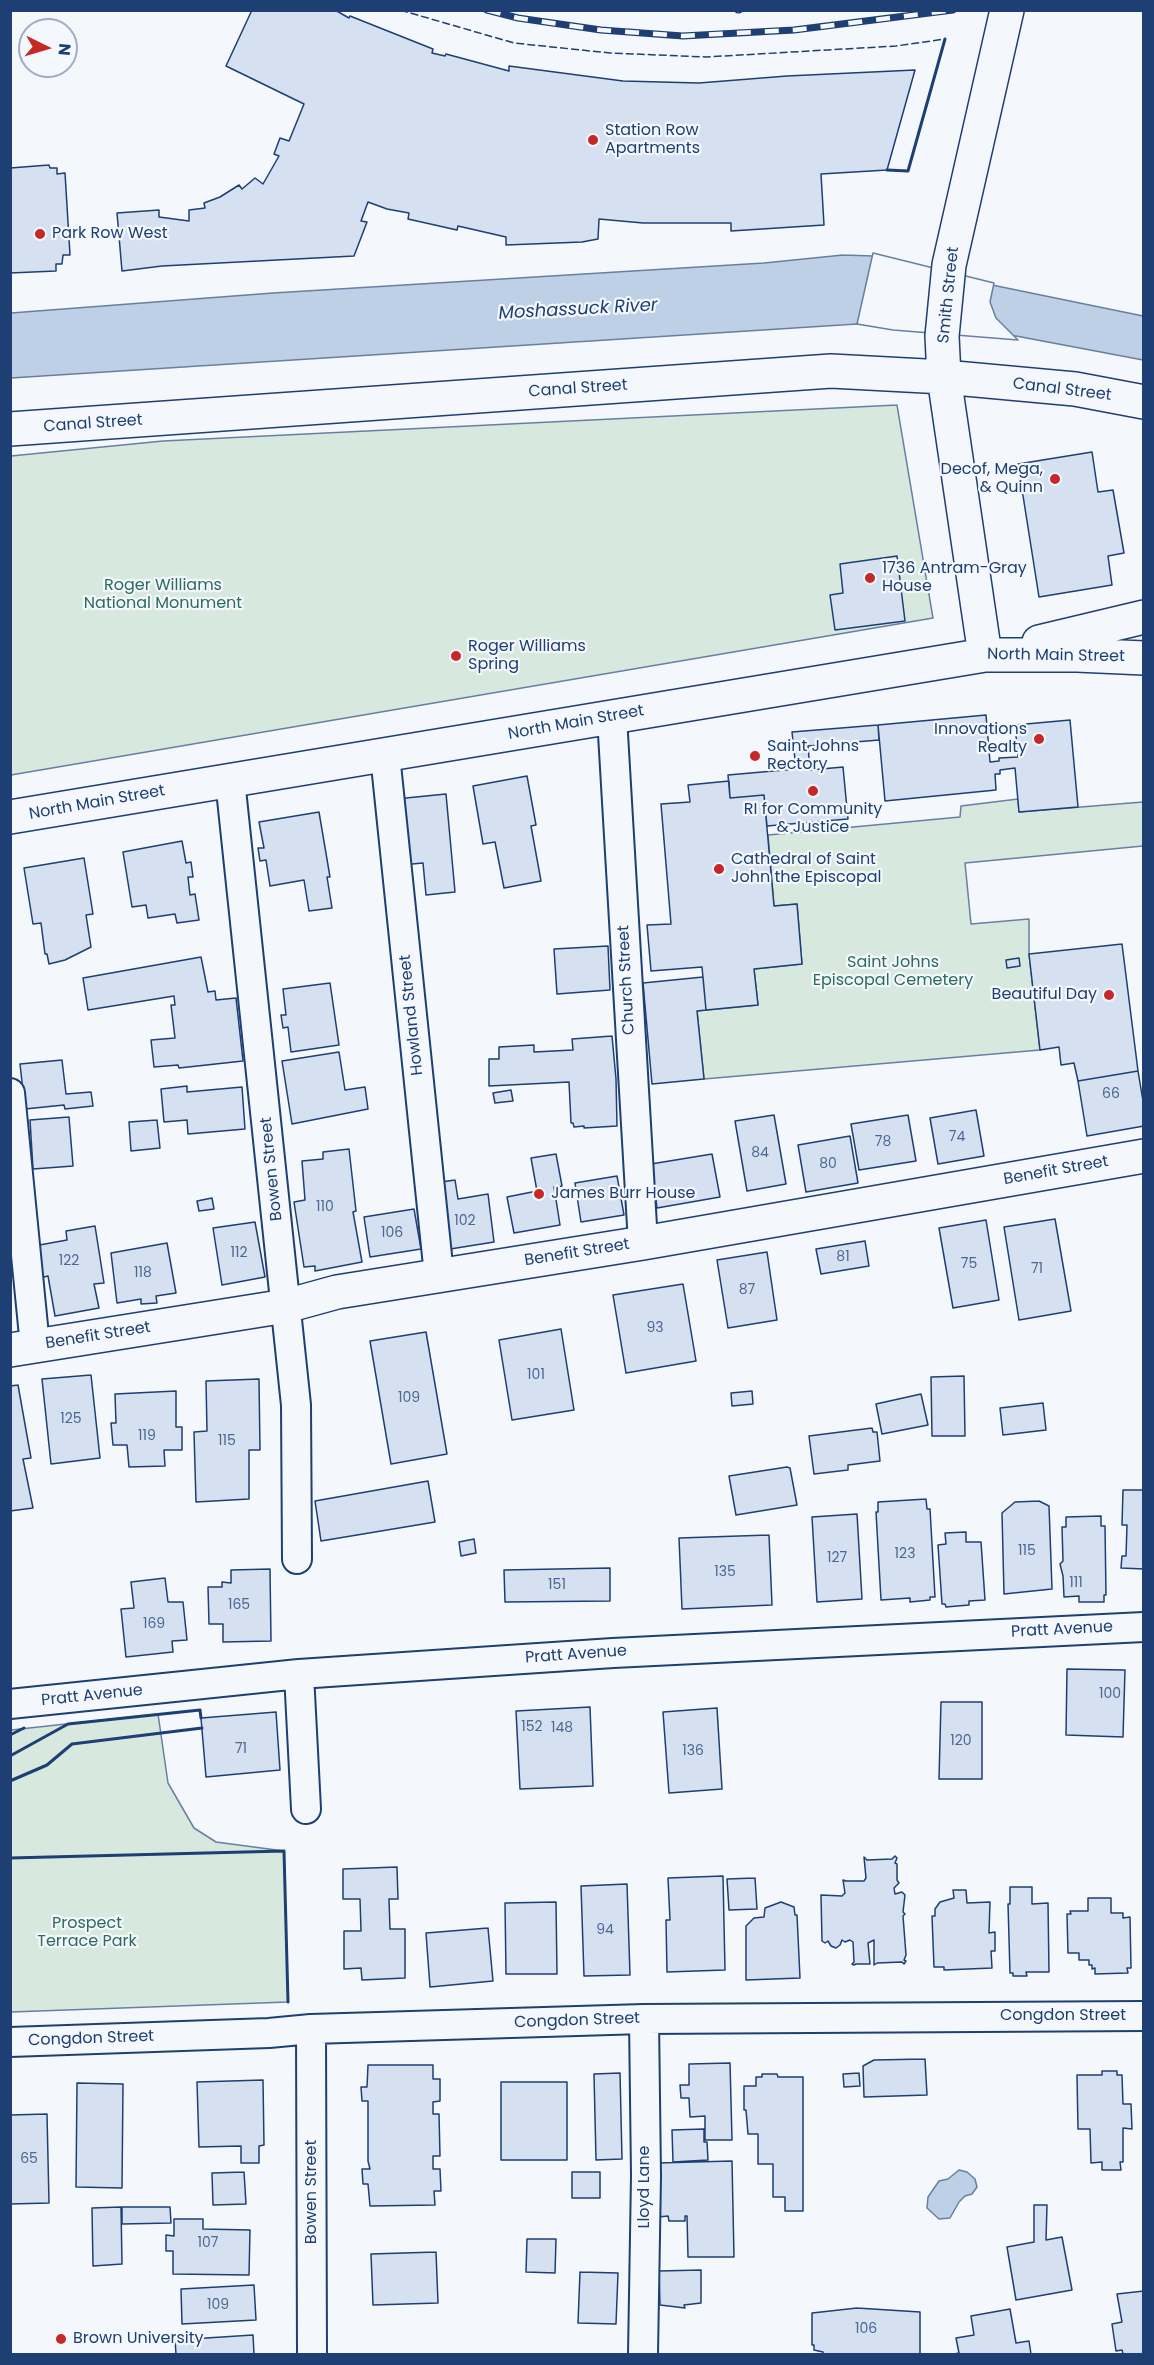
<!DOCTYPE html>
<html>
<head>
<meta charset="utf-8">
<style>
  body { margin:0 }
  #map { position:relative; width:1154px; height:2365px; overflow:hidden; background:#f4f7fb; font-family:Poppins,sans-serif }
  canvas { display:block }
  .frame { position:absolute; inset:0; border:12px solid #1d3f73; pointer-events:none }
  .north { position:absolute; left:18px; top:18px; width:60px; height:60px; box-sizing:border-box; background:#f4f7fb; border:2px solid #9eadc5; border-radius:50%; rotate:95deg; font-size:16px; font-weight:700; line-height:24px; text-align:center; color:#1d3f73 }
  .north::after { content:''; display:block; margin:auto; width:21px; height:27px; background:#c62828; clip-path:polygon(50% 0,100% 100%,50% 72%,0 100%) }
</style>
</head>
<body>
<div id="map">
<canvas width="1154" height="2365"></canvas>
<div class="frame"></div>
<div class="north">N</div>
</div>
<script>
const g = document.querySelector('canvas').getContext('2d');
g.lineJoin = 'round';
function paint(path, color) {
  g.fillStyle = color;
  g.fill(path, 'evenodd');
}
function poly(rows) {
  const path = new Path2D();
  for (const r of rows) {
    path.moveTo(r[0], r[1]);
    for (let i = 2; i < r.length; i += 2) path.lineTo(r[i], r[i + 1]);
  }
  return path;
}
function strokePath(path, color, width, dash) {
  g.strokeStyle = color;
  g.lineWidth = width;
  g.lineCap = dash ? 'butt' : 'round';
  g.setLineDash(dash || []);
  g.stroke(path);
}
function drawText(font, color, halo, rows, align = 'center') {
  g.font = font + ' Poppins,sans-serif';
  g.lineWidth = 4.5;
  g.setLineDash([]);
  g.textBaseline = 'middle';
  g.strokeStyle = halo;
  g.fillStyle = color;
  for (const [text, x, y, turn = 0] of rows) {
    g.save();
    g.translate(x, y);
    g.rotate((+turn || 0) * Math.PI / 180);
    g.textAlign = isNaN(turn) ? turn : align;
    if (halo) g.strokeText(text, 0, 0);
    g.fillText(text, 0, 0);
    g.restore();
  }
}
const green = poly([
  [897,405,933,618,11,775,11,456,163,441,897,405],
  [1018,799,1019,812,1143,802,1143,846,965,863,971,924,1029,919,1029,954,1040,1050,704,1079,697,1011,758,1005,754,969,802,964,797,904,774,906,768,835,960,817,961,806,1018,799],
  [158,1714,168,1783,194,1828,216,1842,284,1851,288,2002,11,2012,11,1730,158,1714]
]);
paint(green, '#d7e8df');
strokePath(green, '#687fa3', 1.5);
const water = poly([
  [843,255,873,256,992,285,1143,316,1143,360,1016,336,857,324,11,378,11,313,273,293,764,263,843,255],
  [959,2170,967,2172,975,2179,977,2187,972,2194,965,2196,959,2202,950,2218,939,2219,927,2208,928,2197,939,2181,948,2179,959,2170]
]);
paint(water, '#bed0e5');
strokePath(water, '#687fa3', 1.5);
const pier = poly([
  [873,253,994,283,990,302,996,318,1018,340,893,330,857,324,873,253]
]);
paint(pier, '#f4f7fb');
strokePath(pier, '#687fa3', 1.5);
const building = poly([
  [252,10,335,10,349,18,350,16,433,49,432,53,445,56,446,54,509,71,509,66,623,81,699,83,787,76,915,70,887,170,821,174,824,225,731,231,731,223,643,223,599,219,598,239,582,242,506,245,506,237,458,226,457,230,408,219,409,213,387,209,368,202,361,221,367,222,354,256,162,266,122,271,117,213,159,210,159,217,189,221,189,210,205,208,204,203,220,197,239,185,242,189,255,178,263,184,279,156,274,154,280,138,289,141,304,104,226,66,252,10],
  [49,165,50,168,57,168,57,174,65,173,70,255,63,255,62,264,56,264,56,271,10,273,10,168,49,165],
  [1092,452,1098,492,1113,490,1124,553,1108,556,1112,585,1039,597,1018,464,1092,452],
  [897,556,905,621,835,630,830,595,843,593,840,564,897,556],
  [986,715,990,762,999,761,999,758,1018,757,1015,725,1070,720,1078,807,1019,812,1015,768,1000,770,1000,774,995,774,996,790,885,801,878,725,986,715],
  [878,725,879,740,808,746,810,770,843,767,848,819,767,826,764,795,730,798,728,775,796,769,792,732,878,725],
  [527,776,536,825,531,826,541,881,504,888,495,842,483,844,473,786,527,776],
  [729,781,730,798,764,795,774,906,797,904,802,964,754,969,758,1005,706,1010,702,967,651,971,647,925,671,924,661,804,690,802,688,785,729,781],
  [446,794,455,892,426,895,423,863,401,865,396,799,446,794],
  [319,812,330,877,327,877,332,908,309,911,304,880,270,886,266,860,260,861,258,848,264,848,259,822,319,812],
  [182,841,186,863,191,862,193,877,188,877,190,895,195,894,199,920,177,923,175,914,148,918,146,905,132,907,123,852,182,841],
  [84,858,93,914,86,915,91,947,65,960,49,964,47,954,45,954,41,923,33,924,24,868,84,858],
  [1122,944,1138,1071,1078,1081,1074,1063,1061,1065,1059,1047,1040,1050,1029,954,1122,944],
  [608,946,610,990,557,994,554,949,608,946],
  [201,957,208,992,215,991,216,1000,236,998,243,1061,179,1068,178,1065,154,1067,151,1040,175,1038,171,1005,175,1005,174,996,88,1010,83,978,201,957],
  [1019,958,1020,966,1007,968,1006,960,1019,958],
  [703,977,706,1010,697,1011,704,1079,652,1084,643,983,703,977],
  [330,983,339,1045,291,1052,288,1027,283,1028,281,1015,286,1015,283,989,330,983],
  [612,1036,616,1079,617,1126,584,1128,584,1126,574,1127,573,1123,571,1123,569,1082,489,1086,489,1059,499,1059,499,1047,534,1045,534,1052,573,1050,572,1039,612,1036],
  [339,1052,345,1090,365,1087,368,1109,292,1124,282,1061,339,1052],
  [62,1060,66,1094,91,1092,93,1106,65,1109,64,1105,25,1109,20,1064,62,1060],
  [1138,1071,1144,1107,1144,1126,1087,1136,1078,1081,1138,1071],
  [187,1086,187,1092,242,1087,245,1129,188,1134,187,1120,164,1122,161,1089,187,1086],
  [511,1090,513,1101,495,1103,493,1093,511,1090],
  [976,1110,984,1156,938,1164,930,1118,976,1110],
  [774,1115,786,1184,747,1191,735,1121,774,1115],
  [908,1115,916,1161,859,1170,851,1124,908,1115],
  [69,1117,73,1166,33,1169,30,1120,69,1117],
  [157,1120,160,1148,131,1151,129,1122,157,1120],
  [850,1136,858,1183,806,1192,798,1145,850,1136],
  [349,1149,356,1211,353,1212,362,1262,315,1271,315,1266,304,1267,294,1202,305,1200,302,1161,323,1159,323,1152,349,1149],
  [556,1154,562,1186,554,1187,560,1225,514,1233,507,1197,537,1191,531,1158,556,1154],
  [712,1154,720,1197,657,1208,651,1164,712,1154],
  [617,1176,624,1215,581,1222,575,1183,617,1176],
  [455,1180,458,1199,488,1194,494,1242,444,1250,434,1183,455,1180],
  [212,1198,214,1209,199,1211,197,1201,212,1198],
  [414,1209,421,1249,370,1257,364,1217,414,1209],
  [1055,1219,1071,1311,1019,1320,1004,1227,1055,1219],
  [986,1220,999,1300,953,1308,939,1228,986,1220],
  [255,1222,265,1277,222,1285,213,1228,255,1222],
  [95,1226,104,1283,94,1284,99,1308,55,1316,48,1276,40,1278,34,1246,67,1240,66,1231,95,1226],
  [865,1241,869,1266,821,1274,816,1249,865,1241],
  [167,1243,176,1293,156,1296,157,1303,141,1304,141,1299,117,1303,111,1253,167,1243],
  [767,1252,777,1320,728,1328,717,1260,767,1252],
  [683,1284,696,1361,626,1373,613,1295,683,1284],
  [561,1329,574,1410,512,1420,499,1340,561,1329],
  [426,1332,447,1454,391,1464,370,1341,426,1332],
  [91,1375,100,1458,51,1464,42,1379,91,1375],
  [964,1376,965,1436,932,1436,931,1377,964,1376],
  [259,1379,260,1450,249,1450,249,1499,196,1502,194,1432,207,1431,206,1381,259,1379],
  [18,1385,31,1458,23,1459,33,1508,10,1511,10,1386,18,1385],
  [176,1391,176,1427,182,1427,182,1450,164,1450,165,1466,129,1467,127,1445,113,1445,111,1423,116,1423,115,1394,176,1391],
  [752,1391,753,1404,732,1406,731,1393,752,1391],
  [921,1394,928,1425,882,1434,876,1404,921,1394],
  [1043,1403,1046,1430,1003,1435,1000,1408,1043,1403],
  [872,1428,873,1432,877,1432,880,1461,848,1465,848,1470,814,1474,809,1436,872,1428],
  [787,1467,790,1468,797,1505,736,1515,729,1476,787,1467],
  [428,1481,435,1522,321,1541,315,1501,428,1481],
  [1123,1490,1144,1490,1144,1569,1121,1568,1122,1556,1126,1556,1127,1525,1122,1525,1123,1490],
  [926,1499,927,1509,930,1509,935,1597,930,1597,930,1600,910,1602,910,1598,881,1600,876,1512,878,1512,878,1502,926,1499],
  [1039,1501,1049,1506,1052,1589,1004,1594,1002,1513,1015,1502,1039,1501],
  [857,1514,862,1599,817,1602,812,1517,857,1514],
  [1101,1516,1101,1526,1105,1526,1106,1595,1104,1595,1104,1602,1079,1602,1079,1596,1064,1597,1063,1576,1060,1564,1063,1561,1062,1527,1066,1527,1066,1517,1101,1516],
  [966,1532,966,1542,981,1542,985,1600,969,1601,969,1605,946,1607,945,1604,942,1604,938,1545,946,1544,945,1533,966,1532],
  [769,1535,772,1605,682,1609,679,1538,769,1535],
  [474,1539,476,1553,461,1556,459,1542,474,1539],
  [610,1568,610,1601,505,1602,504,1570,610,1568],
  [270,1569,271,1641,223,1642,223,1624,209,1624,208,1587,222,1587,222,1582,231,1583,231,1570,270,1569],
  [165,1578,168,1602,183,1602,187,1640,172,1641,173,1652,126,1657,121,1609,134,1608,131,1582,165,1578],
  [1067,1669,1125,1670,1123,1737,1066,1735,1067,1669],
  [941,1702,982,1702,982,1779,939,1779,941,1702],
  [590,1707,593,1786,520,1789,516,1711,590,1707],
  [717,1708,722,1789,669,1793,663,1712,717,1708],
  [276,1712,280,1770,206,1777,201,1718,276,1712],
  [895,1856,897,1858,895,1863,897,1864,897,1880,899,1883,894,1888,895,1894,902,1892,905,1895,903,1912,905,1914,903,1916,906,1955,904,1960,906,1961,904,1964,902,1962,877,1963,874,1965,874,1940,868,1943,870,1964,856,1964,854,1965,852,1964,854,1962,853,1942,850,1940,845,1942,842,1940,840,1945,836,1948,831,1946,828,1941,825,1943,822,1941,821,1895,842,1896,845,1893,843,1880,846,1881,864,1881,866,1878,864,1857,867,1860,892,1859,895,1856],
  [397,1867,398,1899,389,1899,390,1929,405,1929,405,1978,362,1980,361,1968,344,1969,344,1931,361,1931,360,1899,343,1899,343,1869,397,1867],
  [723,1876,725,1970,667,1972,666,1920,670,1920,668,1878,723,1876],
  [755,1878,757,1909,729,1910,727,1879,755,1878],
  [627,1884,630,1975,584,1976,581,1886,627,1884],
  [1010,1887,1032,1887,1032,1904,1048,1903,1049,1972,1026,1972,1027,1976,1013,1976,1013,1973,1010,1973,1008,1904,1010,1904,1010,1887],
  [953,1890,966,1890,967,1903,990,1902,989,1933,995,1932,995,1951,991,1951,992,1968,944,1970,944,1967,934,1967,932,1916,935,1916,935,1909,940,1902,954,1898,953,1890],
  [1088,1898,1111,1898,1111,1913,1123,1913,1123,1918,1130,1917,1131,1968,1127,1968,1128,1973,1095,1974,1095,1968,1092,1969,1092,1965,1089,1965,1089,1960,1079,1960,1079,1953,1068,1953,1067,1914,1071,1914,1070,1911,1088,1911,1088,1898],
  [556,1902,557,1974,506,1974,505,1903,556,1902],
  [781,1902,794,1907,795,1915,797,1915,800,1978,746,1980,746,1926,754,1918,764,1917,765,1908,781,1902],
  [488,1928,493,1981,430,1987,426,1933,488,1928],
  [925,2059,927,2095,864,2097,863,2066,874,2060,925,2059],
  [730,2063,732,2140,705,2140,705,2116,690,2117,689,2098,681,2098,680,2085,689,2085,689,2064,730,2063],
  [368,2065,433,2065,433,2079,440,2079,440,2101,433,2102,433,2114,439,2114,440,2156,433,2156,433,2169,440,2169,441,2191,434,2191,435,2205,370,2206,368,2184,363,2184,362,2169,370,2169,368,2161,368,2101,362,2101,361,2087,367,2087,368,2065],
  [1102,2071,1117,2071,1117,2075,1122,2075,1123,2104,1131,2104,1132,2129,1123,2128,1123,2162,1120,2162,1121,2170,1102,2170,1102,2162,1091,2163,1090,2129,1078,2129,1077,2075,1102,2075,1102,2071],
  [620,2073,622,2159,596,2160,594,2074,620,2073],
  [859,2073,860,2086,844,2087,843,2074,859,2073],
  [762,2074,777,2074,778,2077,803,2077,803,2211,785,2211,785,2197,773,2197,773,2164,758,2164,758,2134,748,2134,746,2110,744,2110,744,2086,756,2086,756,2077,762,2077,762,2074],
  [263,2080,264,2145,259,2146,259,2163,241,2163,241,2146,199,2147,197,2082,263,2080],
  [501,2082,567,2082,567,2160,501,2160,501,2082],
  [77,2083,123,2084,122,2188,76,2187,77,2083],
  [47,2114,49,2203,10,2204,10,2115,47,2114],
  [704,2129,704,2142,707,2142,708,2160,673,2162,672,2130,704,2129],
  [732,2161,734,2257,688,2257,687,2216,685,2216,685,2221,669,2221,668,2216,658,2217,657,2163,732,2161],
  [244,2172,246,2204,213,2205,212,2173,244,2172],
  [572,2172,600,2172,600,2198,572,2198,572,2172],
  [1034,2205,1047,2205,1046,2240,1062,2237,1072,2290,1016,2300,1007,2247,1034,2242,1034,2205],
  [121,2207,122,2264,93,2266,92,2208,121,2207],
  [122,2207,170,2207,171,2223,122,2224,122,2207],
  [174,2219,203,2219,203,2229,250,2230,249,2275,173,2274,173,2251,166,2251,166,2235,174,2236,174,2219],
  [527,2239,556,2239,555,2273,526,2272,527,2239],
  [436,2252,438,2303,373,2305,371,2254,436,2252],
  [701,2270,701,2303,684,2305,685,2308,660,2305,659,2271,701,2270],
  [580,2272,618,2273,616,2324,578,2323,580,2272],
  [254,2285,256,2320,182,2324,181,2289,254,2285],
  [1144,2291,1144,2354,1123,2354,1122,2350,1116,2351,1112,2324,1122,2322,1117,2294,1144,2291],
  [857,2308,920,2312,920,2354,823,2354,823,2352,814,2350,814,2345,812,2345,812,2313,857,2308],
  [1010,2309,1016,2343,1029,2341,1031,2354,954,2354,959,2353,956,2338,974,2335,971,2316,1010,2309],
  [253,2335,254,2354,176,2354,175,2340,253,2335]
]);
paint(building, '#d5e0f0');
strokePath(building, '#1d3f73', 1.5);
const minor = poly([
  [612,717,643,1243],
  [385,755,439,1275],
  [230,780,296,1405,297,1559],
  [10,1093,35,1346],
  [299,1674,306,1809],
  [10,1704,299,1674,613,1653,1144,1627],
  [311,2029,312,2354],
  [10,2042,269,2033,311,2029,644,2019,1144,2016],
  [643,2354,646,2176,644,2019]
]);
const tertiary = poly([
  [10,1350,286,1306,337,1292,643,1243,1144,1156]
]);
const primary = poly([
  [10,429,831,371,944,377,1075,389,1144,402],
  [1039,642,1144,617],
  [985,655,944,377,942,336,949,265,1007,10],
  [10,817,985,655,1077,655,1144,658]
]);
strokePath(minor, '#1d3f73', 32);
strokePath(tertiary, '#1d3f73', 36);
strokePath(primary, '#1d3f73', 36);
strokePath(minor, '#f4f7fb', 28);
strokePath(tertiary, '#f4f7fb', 33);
strokePath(primary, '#f4f7fb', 33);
const rail = poly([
  [487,10,518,18,601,30,683,36,794,30,953,10],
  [738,10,739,10]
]);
strokePath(rail, '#1d3f73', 7);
strokePath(rail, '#f4f7fb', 4.5, [14]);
strokePath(poly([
  [400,10,514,43,610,53,706,57,896,46,945,39]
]), '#1d3f73', 1.5, [8, 3]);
strokePath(poly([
  [887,170,908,171,945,39],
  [10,1735,24,1728],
  [10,1756,68,1724,200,1710,201,1718],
  [10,1781,47,1765,72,1744,202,1728],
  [10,1858,284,1851,288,2002]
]), '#1d3f73', 3);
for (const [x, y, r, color] of [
  [593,140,6,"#c62828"],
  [40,234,6,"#c62828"],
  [1055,479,6,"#c62828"],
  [870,578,6,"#c62828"],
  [456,656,6,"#c62828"],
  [1039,739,6,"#c62828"],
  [755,756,6,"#c62828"],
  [813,791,6,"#c62828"],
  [719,869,6,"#c62828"],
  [1109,995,6,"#c62828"],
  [539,1194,6,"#c62828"],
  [61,2339,6,"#c62828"]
]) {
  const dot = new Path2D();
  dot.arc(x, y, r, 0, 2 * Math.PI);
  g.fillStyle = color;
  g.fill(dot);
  strokePath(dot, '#f4f7fb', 2);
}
drawText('14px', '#4b6792', null, [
  ["66",1111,1094],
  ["74",957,1137],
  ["78",883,1142],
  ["84",760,1153],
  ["80",828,1164],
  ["110",325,1207],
  ["102",465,1221],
  ["106",392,1233],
  ["112",239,1253],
  ["81",843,1257],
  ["122",69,1261],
  ["75",969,1264],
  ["71",1037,1269],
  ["118",143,1273],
  ["87",747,1290],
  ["93",655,1328],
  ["101",536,1375],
  ["109",409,1398],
  ["125",71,1419],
  ["119",147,1436],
  ["115",227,1441],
  ["115",1027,1551],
  ["123",905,1554],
  ["127",837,1558],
  ["135",725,1572],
  ["111",1076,1583],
  ["151",557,1585],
  ["165",239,1605],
  ["169",154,1624],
  ["100",1110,1694],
  ["152",532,1727],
  ["148",562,1728],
  ["120",961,1741],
  ["71",241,1749],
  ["136",693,1751],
  ["94",605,1930],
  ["65",29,2159],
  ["107",208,2243],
  ["109",218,2305],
  ["106",866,2329]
]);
drawText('16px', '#1d3f73', '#f4f7fb', [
  ["Station Row",605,131],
  ["Apartments",605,149],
  ["Park Row West",52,234],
  ["Decof, Mega,",1043,470,"right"],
  ["& Quinn",1043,488,"right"],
  ["1736 Antram-Gray",882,569],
  ["House",882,587],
  ["Roger Williams",468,647],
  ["Spring",468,665],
  ["Innovations",1027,730,"right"],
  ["Realty",1027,748,"right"],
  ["Saint Johns",767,747],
  ["Rectory",767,765],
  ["RI for Community",813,810,"center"],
  ["& Justice",813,828,"center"],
  ["Cathedral of Saint",731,860],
  ["John the Episcopal",731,878],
  ["Beautiful Day",1097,995,"right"],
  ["James Burr House",551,1194],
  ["Brown University",73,2339]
], 'left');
drawText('16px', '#1d3f73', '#f4f7fb', [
  ["Smith Street",949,295,-84],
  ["Canal Street",578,389,-4],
  ["Canal Street",1062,390,7],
  ["Canal Street",93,424,-4],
  ["North Main Street",1056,656,1],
  ["North Main Street",576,723,-10],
  ["North Main Street",97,803,-10],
  ["Church Street",627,980,-93],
  ["Howland Street",412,1015,-96],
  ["Bowen Street",272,1169,-96],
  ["Benefit Street",1056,1171,-10],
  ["Benefit Street",577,1253,-9],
  ["Benefit Street",98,1336,-9],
  ["Pratt Avenue",1062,1630,-3],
  ["Pratt Avenue",576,1655,-4],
  ["Pratt Avenue",92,1696,-6],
  ["Congdon Street",1063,2016],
  ["Congdon Street",577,2021,-2],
  ["Congdon Street",91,2039,-2],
  ["Lloyd Lane",645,2187,-90],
  ["Bowen Street",312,2192,-90]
]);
drawText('16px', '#2c6c60', '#f4f7fb', [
  ["Roger Williams",163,586],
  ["National Monument",163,604],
  ["Saint Johns",893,963],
  ["Episcopal Cemetery",893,981],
  ["Prospect",87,1924],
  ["Terrace Park",87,1942]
]);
drawText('italic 18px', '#1d3f73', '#f4f7fb', [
  ["Moshassuck River",578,310,-3]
]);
</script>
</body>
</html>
